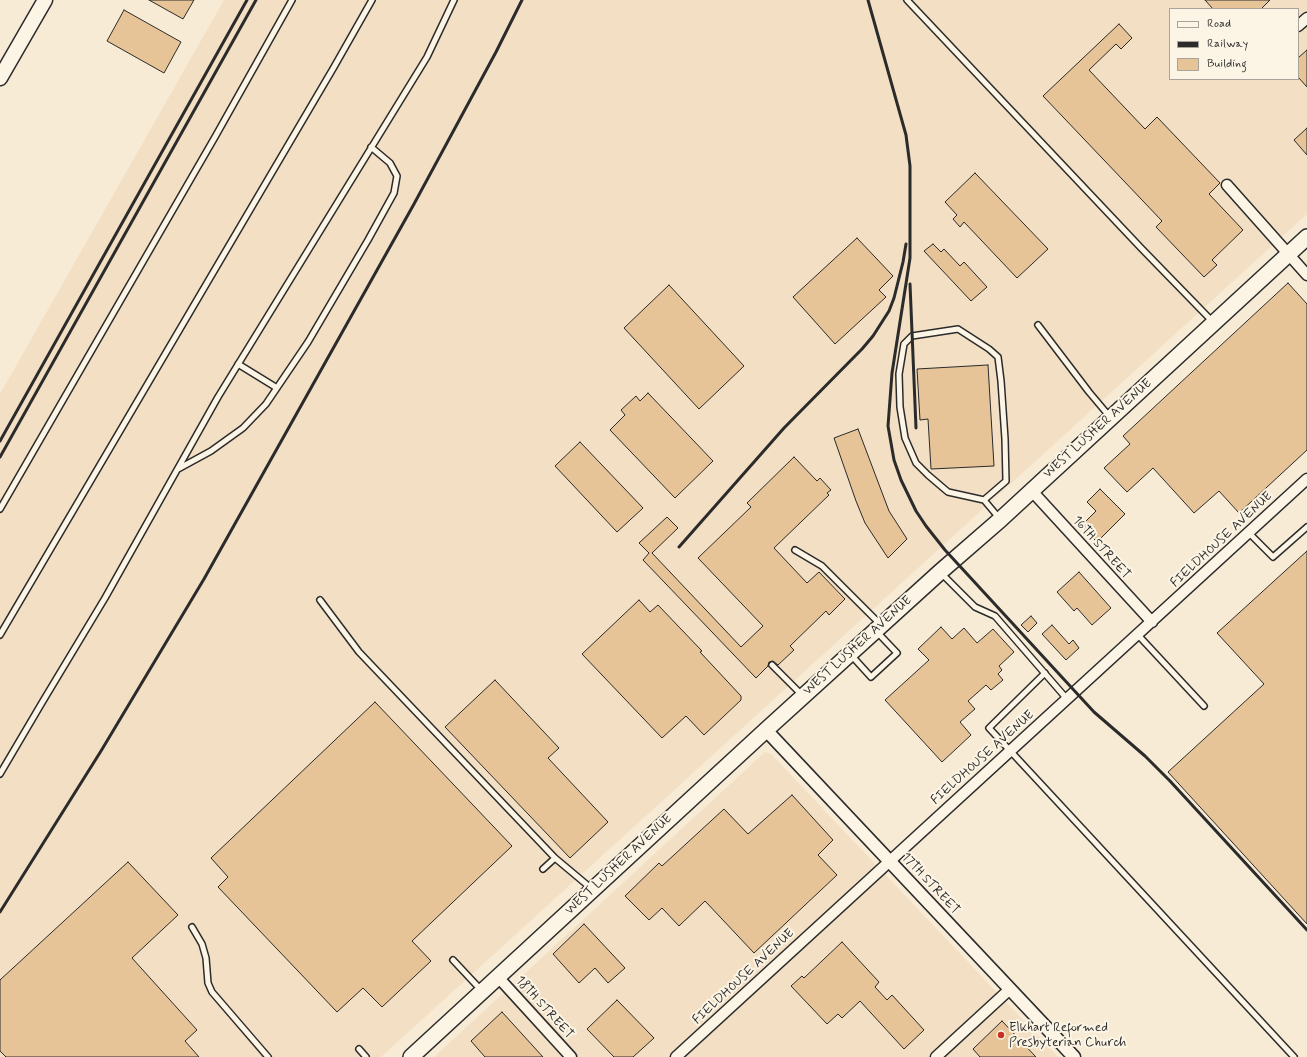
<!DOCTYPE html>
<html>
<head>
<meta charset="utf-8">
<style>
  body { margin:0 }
  #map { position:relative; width:1307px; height:1057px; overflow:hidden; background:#f8ebd6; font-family:Mynerve,sans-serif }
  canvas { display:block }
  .legend { position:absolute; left:1169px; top:8px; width:130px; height:72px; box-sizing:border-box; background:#fcf5e5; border:1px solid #a8a49b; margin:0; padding:5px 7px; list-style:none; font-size:12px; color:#2b2b2b }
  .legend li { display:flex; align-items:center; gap:8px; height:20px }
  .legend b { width:20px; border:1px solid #a8a49b }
</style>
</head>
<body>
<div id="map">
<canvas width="1307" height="1057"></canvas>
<ul class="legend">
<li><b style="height:5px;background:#fcf5e5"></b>Road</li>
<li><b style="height:5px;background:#2b2b2b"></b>Railway</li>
<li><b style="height:11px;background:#e7c498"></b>Building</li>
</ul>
</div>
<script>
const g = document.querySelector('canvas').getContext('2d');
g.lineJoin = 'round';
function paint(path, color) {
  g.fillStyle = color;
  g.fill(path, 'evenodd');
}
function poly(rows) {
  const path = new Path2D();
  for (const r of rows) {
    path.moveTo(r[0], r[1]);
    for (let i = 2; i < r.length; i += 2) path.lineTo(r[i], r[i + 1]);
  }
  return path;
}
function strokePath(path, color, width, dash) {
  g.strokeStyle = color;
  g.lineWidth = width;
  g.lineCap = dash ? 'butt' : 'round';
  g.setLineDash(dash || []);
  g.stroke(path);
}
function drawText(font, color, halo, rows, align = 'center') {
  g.font = font + ' Mynerve,sans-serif';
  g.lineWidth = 4;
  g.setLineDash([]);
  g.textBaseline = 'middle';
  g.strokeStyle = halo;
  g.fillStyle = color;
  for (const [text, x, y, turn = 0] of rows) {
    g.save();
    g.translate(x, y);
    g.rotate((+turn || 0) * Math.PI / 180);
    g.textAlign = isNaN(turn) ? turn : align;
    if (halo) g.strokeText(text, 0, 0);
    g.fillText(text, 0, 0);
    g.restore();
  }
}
paint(poly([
  [224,0,1307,0,1307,214,381,1057,0,1057,0,394],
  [1170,9,1298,9,1298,79,1170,79],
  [765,752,771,754,1058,1057,434,1057]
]), '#f3dfc3');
const building = poly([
  [149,0,194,0,183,19,149,0],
  [1205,0,1270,0,1261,9,1213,9,1205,0],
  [124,10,181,42,164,73,107,41,124,10],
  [1119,24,1132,38,1121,49,1116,44,1089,70,1145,129,1157,117,1220,183,1209,194,1243,230,1212,260,1217,265,1204,277,1156,227,1162,221,1043,96,1119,24],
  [1307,50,1307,87,1298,77,1298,58,1307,50],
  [1307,128,1307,155,1294,140,1307,128],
  [975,173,1048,249,1017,278,964,222,960,227,953,219,957,215,945,202,975,173],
  [857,238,893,276,879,290,886,297,835,344,793,297,857,238],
  [933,244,941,252,944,249,960,266,964,262,987,287,971,301,924,251,933,244],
  [1288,283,1307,304,1307,450,1239,513,1219,491,1194,513,1153,468,1127,492,1104,468,1130,444,1123,436,1288,283],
  [669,285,744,366,699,409,624,328,669,285],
  [988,365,994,466,931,469,928,419,920,420,917,369,988,365],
  [648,393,713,461,675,498,610,430,625,415,621,410,636,396,640,401,648,393],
  [858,429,889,511,907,539,888,558,865,523,856,501,834,438,858,429],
  [580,442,643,508,617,532,555,466,580,442],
  [794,457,817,481,820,478,831,490,827,493,829,495,774,548,807,583,819,572,845,599,829,615,826,611,790,646,794,650,778,665,773,661,769,662,768,666,756,678,643,560,649,553,639,543,667,517,678,528,652,553,741,647,763,626,698,558,751,507,747,503,794,457],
  [1100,489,1125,514,1097,542,1081,526,1096,511,1087,502,1100,489],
  [1307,551,1307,924,1168,772,1264,684,1217,633,1307,551],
  [1079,572,1111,608,1092,625,1077,608,1074,611,1057,592,1079,572],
  [639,600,650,612,658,605,702,651,700,652,741,696,741,700,704,735,686,716,662,738,582,654,639,600],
  [1031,616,1037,623,1028,632,1021,625,1031,616],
  [1052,625,1069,644,1073,640,1079,648,1066,660,1042,634,1052,625],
  [941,627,952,639,964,628,977,643,993,629,1014,652,999,666,1002,670,998,674,1003,680,991,690,986,685,968,701,975,709,960,722,971,735,942,762,885,700,929,660,918,649,941,627],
  [495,680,559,748,548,758,608,822,570,858,445,727,495,680],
  [375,702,512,846,412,941,431,961,382,1007,363,988,337,1012,218,887,228,877,211,858,375,702],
  [792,795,833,840,818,855,837,875,754,953,705,901,679,926,662,908,649,920,625,896,659,863,662,866,724,809,748,834,792,795],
  [128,862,178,915,132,958,197,1030,185,1041,199,1057,6,1057,0,1051,0,980,128,862],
  [584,924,625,968,608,983,595,968,579,983,553,954,584,924],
  [842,942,879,982,875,987,887,1000,892,995,924,1030,904,1049,860,1001,842,1018,838,1014,827,1024,791,986,802,976,804,978,842,942],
  [617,1000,654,1038,633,1057,614,1057,587,1029,617,1000],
  [502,1012,543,1057,485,1057,471,1041,502,1012],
  [1002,1021,1036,1057,980,1057,973,1049,1002,1021]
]);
paint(building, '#e7c498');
strokePath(building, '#2b2b2b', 1);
const service = poly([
  [907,0,1142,249,1213,322],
  [1038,325,1089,392,1110,417],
  [238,364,277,388],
  [178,469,211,451,243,428,266,404,308,342,368,240,394,193,397,176,390,163,371,147],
  [984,500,948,492,928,475,916,463,905,438,900,407,899,374,904,344,912,336,958,329,989,349,998,357,1001,381,1005,439,1006,481,984,500,1000,519],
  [0,509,215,137,292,0],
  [1249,533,1273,557,1307,527],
  [795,550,822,566,881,625],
  [941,573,975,607,995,616,1067,699],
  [320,600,359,652,555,858,592,889],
  [0,635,334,67,372,0],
  [1138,635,1204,706],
  [851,655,871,677,897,653,877,632],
  [772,665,802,695],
  [1045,673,989,728,1294,1057],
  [0,774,43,701,105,598,218,397,427,57,454,0],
  [543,869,555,858],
  [192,927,202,944,206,958,208,983,212,992,268,1057],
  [453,960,482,991],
  [359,1049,366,1057]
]);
const minor = poly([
  [1298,26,1307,18],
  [1227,185,1307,275],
  [1031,490,1152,622],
  [498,977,571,1057],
  [676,1057,1307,479],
  [936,1057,1010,989]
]);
const tertiary = poly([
  [766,730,1074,1057]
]);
const secondary = poly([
  [0,78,45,0]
]);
const primary = poly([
  [411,1057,766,730,940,572,1001,519,1307,237]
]);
strokePath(service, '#2b2b2b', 8);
strokePath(minor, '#2b2b2b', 13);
strokePath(tertiary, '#2b2b2b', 15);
strokePath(secondary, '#2b2b2b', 17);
strokePath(primary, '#2b2b2b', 18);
strokePath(service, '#fcf5e5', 5);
strokePath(minor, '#fcf5e5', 10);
strokePath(tertiary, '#fcf5e5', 12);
strokePath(secondary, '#fcf5e5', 14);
strokePath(primary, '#fcf5e5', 15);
strokePath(poly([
  [868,0,906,135,910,166,910,258,892,373,888,426,894,460,901,480,916,511,926,526,945,550,1094,712,1145,756,1170,781,1307,930],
  [910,284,916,428],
  [0,441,247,0],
  [0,457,256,0],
  [679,547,784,428,862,349,873,336,889,311,894,298,903,262,906,244],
  [0,912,101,751,204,579,414,204,496,52,522,0]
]), '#2b2b2b', 3);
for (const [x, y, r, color] of [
  [1001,1035,4,"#c8321e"]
]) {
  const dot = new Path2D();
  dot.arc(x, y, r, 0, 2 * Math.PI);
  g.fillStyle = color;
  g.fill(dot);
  strokePath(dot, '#fcf5e5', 1.5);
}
drawText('13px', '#2b2b2b', '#fcf5e5', [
  ["WEST LUSHER AVENUE",1098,429,-42],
  ["FIELDHOUSE AVENUE",1222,540,-43],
  ["16TH STREET",1101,548,48],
  ["WEST LUSHER AVENUE",858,646,-42],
  ["FIELDHOUSE AVENUE",983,758,-42],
  ["WEST LUSHER AVENUE",619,865,-43],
  ["17TH STREET",930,884,47],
  ["FIELDHOUSE AVENUE",744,977,-43],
  ["18TH STREET",544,1008,48]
]);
drawText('13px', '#2b2b2b', '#fcf5e5', [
  ["Elkhart Reformed",1009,1028],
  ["Presbyterian Church",1009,1043]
], 'left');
</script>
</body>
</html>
